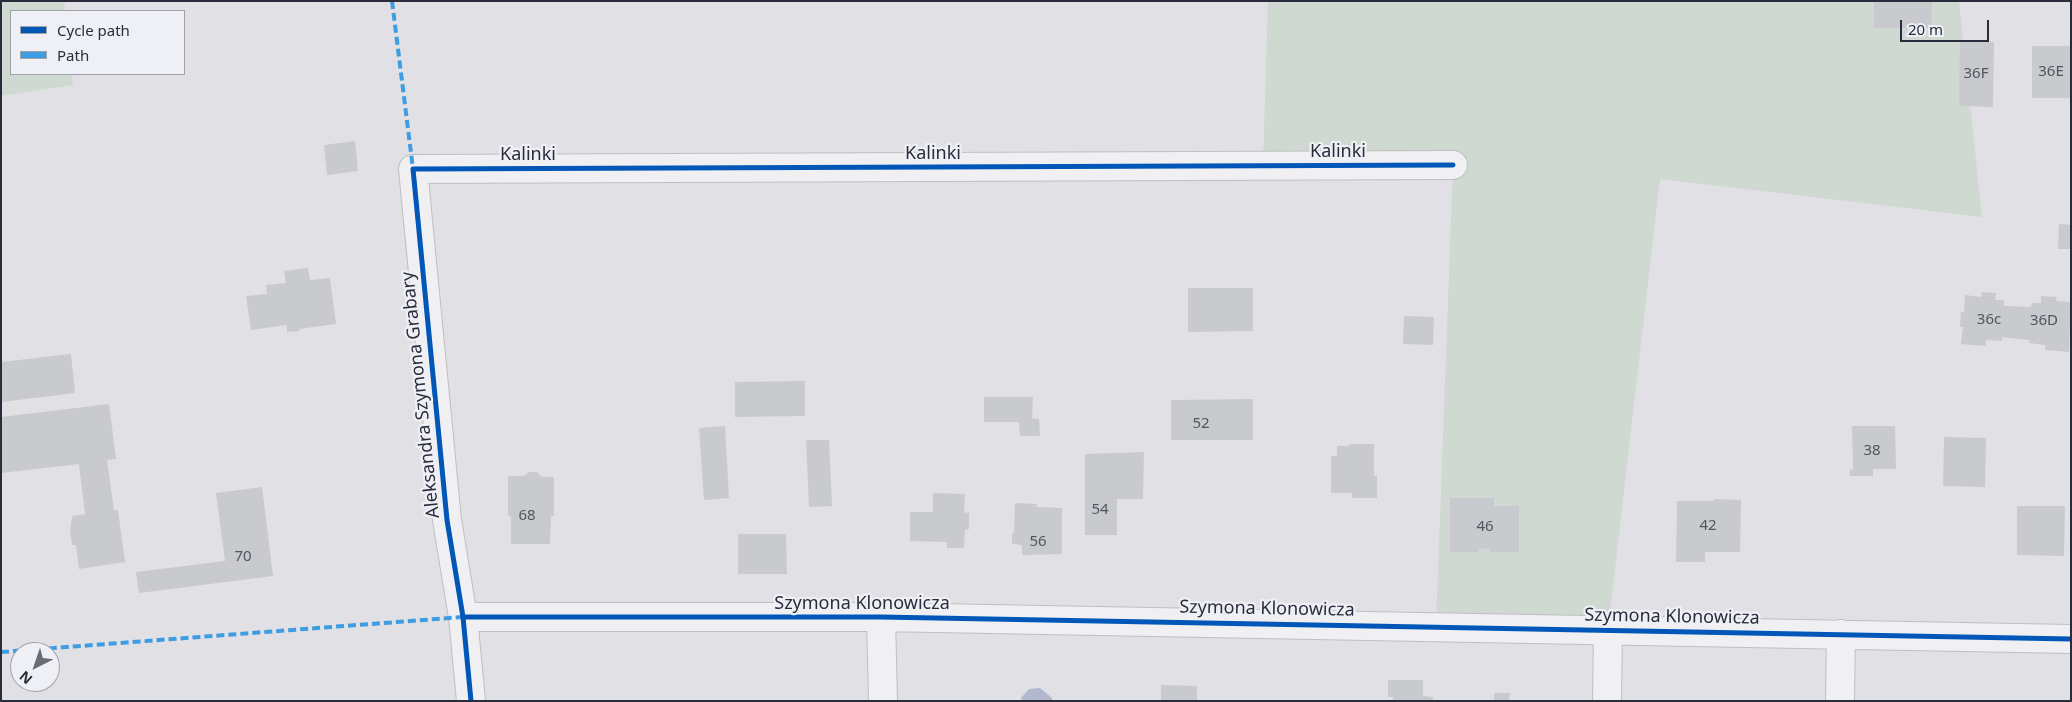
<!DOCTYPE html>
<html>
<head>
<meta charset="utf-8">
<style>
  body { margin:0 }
  #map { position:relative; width:2072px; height:702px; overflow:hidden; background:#e1e1e5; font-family:"Noto Sans",sans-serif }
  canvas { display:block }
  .frame { position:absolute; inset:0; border:2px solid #2a2c3c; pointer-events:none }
  .legend { position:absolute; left:10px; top:10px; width:175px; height:65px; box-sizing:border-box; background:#eff0f5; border:1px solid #a0a2ab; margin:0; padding:6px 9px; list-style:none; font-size:15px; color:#2a2c3c }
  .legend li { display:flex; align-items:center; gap:10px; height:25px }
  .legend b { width:25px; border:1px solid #a0a2ab }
  .north { position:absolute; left:10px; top:642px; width:50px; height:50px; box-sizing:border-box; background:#eff0f5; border:1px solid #a0a2ab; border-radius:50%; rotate:221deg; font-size:14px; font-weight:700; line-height:20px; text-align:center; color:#2a2c3c }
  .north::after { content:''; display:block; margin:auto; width:18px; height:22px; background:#6a6b77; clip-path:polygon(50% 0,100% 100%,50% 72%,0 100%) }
  .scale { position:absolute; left:1900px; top:20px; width:89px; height:22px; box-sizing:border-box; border:2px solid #2a2c3c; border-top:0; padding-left:6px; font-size:15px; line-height:18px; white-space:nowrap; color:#2a2c3c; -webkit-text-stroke:4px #eff0f5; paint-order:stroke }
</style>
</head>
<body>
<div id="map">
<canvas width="2072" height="702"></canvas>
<div class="frame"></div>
<ul class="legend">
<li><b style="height:6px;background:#0057b8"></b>Cycle path</li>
<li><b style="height:6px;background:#3d9ce2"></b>Path</li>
</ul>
<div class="north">N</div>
<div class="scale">20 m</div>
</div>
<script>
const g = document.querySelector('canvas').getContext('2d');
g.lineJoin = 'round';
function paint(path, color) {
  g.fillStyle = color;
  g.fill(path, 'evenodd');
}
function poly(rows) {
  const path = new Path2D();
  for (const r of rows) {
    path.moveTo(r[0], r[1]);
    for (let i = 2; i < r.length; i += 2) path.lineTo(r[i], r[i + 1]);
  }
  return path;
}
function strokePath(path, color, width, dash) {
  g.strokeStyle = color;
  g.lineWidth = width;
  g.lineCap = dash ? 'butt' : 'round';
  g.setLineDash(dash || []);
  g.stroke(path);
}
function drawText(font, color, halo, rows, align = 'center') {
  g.font = font + ' "Noto Sans",sans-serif';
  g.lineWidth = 4.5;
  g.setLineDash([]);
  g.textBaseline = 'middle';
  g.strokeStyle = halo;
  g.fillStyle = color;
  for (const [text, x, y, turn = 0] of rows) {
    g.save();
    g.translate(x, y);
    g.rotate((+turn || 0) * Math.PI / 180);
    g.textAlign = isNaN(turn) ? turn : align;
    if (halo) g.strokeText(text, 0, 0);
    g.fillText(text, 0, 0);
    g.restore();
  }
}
paint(poly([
  [1,1,64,1,65,11,11,11,11,74,72,74,73,85,1,96],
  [1268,1,1959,1,1982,217,1660,179,1608,630,1436,626,1453,165,1263,166]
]), '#cfd8d1');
paint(poly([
  [1040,688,1052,698,1052,701,1022,701,1021,698,1029,689]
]), '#b2b8cd');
paint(poly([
  [1874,1,1932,1,1931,28,1874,28],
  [1960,41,1994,42,1993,107,1959,106],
  [2032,46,2071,46,2071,98,2032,98],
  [355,141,358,171,327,175,324,145],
  [2059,224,2071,225,2071,249,2058,249],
  [308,268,310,280,330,278,336,324,299,329,299,331,287,332,287,325,251,330,246,296,267,294,266,285,286,283,284,271],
  [1188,288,1253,288,1253,331,1188,332],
  [1982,292,1996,293,1995,300,2004,300,2004,306,2031,307,2032,303,2041,303,2041,296,2057,297,2056,301,2071,302,2069,352,2045,350,2045,345,2029,343,2029,340,2002,337,2002,341,1986,340,1986,346,1961,344,1963,327,1960,327,1961,312,1964,312,1965,295,1981,297],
  [1404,316,1434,317,1433,345,1403,344],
  [71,354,75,393,1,402,1,362],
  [805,381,805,416,735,417,735,382],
  [984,397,1033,397,1032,418,1039,419,1040,436,1020,436,1019,422,984,422],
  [1253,399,1253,440,1171,440,1171,400],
  [109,404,116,459,107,460,114,510,118,510,125,562,79,569,76,545,72,545,70,531,72,516,85,514,79,464,1,473,1,417],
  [725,426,729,498,704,500,699,428],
  [1852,426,1895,426,1896,469,1873,469,1873,476,1850,476,1850,470,1853,469],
  [1944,437,1986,438,1985,487,1943,486],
  [806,440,829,440,832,506,809,507],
  [1349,444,1374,444,1374,476,1377,476,1377,498,1352,498,1352,493,1331,493,1331,456,1337,456,1337,446,1349,446],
  [1144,452,1143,499,1117,499,1117,535,1085,535,1085,454],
  [529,472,537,472,542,477,554,477,554,516,551,516,550,544,511,544,511,516,508,515,508,476,524,476],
  [262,487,273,576,139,593,136,572,225,561,216,493],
  [933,493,965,494,964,513,969,512,969,529,965,530,964,548,947,548,947,542,910,541,910,512,933,512],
  [1450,498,1494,498,1494,506,1519,506,1519,552,1490,552,1490,549,1479,548,1479,552,1450,552],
  [1714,499,1741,500,1740,552,1705,552,1705,562,1676,562,1677,501,1714,501],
  [1015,503,1037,504,1036,507,1062,508,1062,554,1022,555,1022,545,1012,544,1012,533,1014,533],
  [2017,506,2065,506,2064,556,2017,555],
  [738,534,786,534,787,574,738,574],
  [1388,680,1423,680,1423,696,1433,697,1433,701,1393,701,1393,697,1388,697],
  [1161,685,1197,686,1197,701,1161,701],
  [1494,693,1510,693,1509,701,1494,701]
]), '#c9cacd');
const minor = poly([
  [463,617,881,617,2071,639],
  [881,617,883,701],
  [471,701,463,617,447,520,413,169,1453,165],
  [1607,701,1608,630],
  [1840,701,1841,634]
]);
strokePath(minor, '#bfbfc3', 30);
strokePath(minor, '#f0f0f3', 28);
strokePath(poly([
  [392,1,413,169],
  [1,652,463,617]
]), '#3d9ce2', 4, [8, 4]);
strokePath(poly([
  [463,617,881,617,2071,639],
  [471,701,463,617,447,520,413,169,1453,165]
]), '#0057b8', 5);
drawText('15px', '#525461', null, [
  ["36E",2051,72],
  ["36F",1976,74],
  ["36c",1989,320],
  ["36D",2044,321],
  ["52",1201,424],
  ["38",1872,451],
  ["54",1100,510],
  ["68",527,516],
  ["42",1708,526],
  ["46",1485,527],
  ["56",1038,542],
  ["70",243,557]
]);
drawText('18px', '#2a2c3c', '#eff0f5', [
  ["Kalinki",1338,152],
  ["Kalinki",933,154],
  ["Kalinki",528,155],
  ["Aleksandra Szymona Grabary",421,395,-96],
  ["Szymona Klonowicza",862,604],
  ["Szymona Klonowicza",1267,609,1],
  ["Szymona Klonowicza",1672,617,1]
]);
</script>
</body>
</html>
